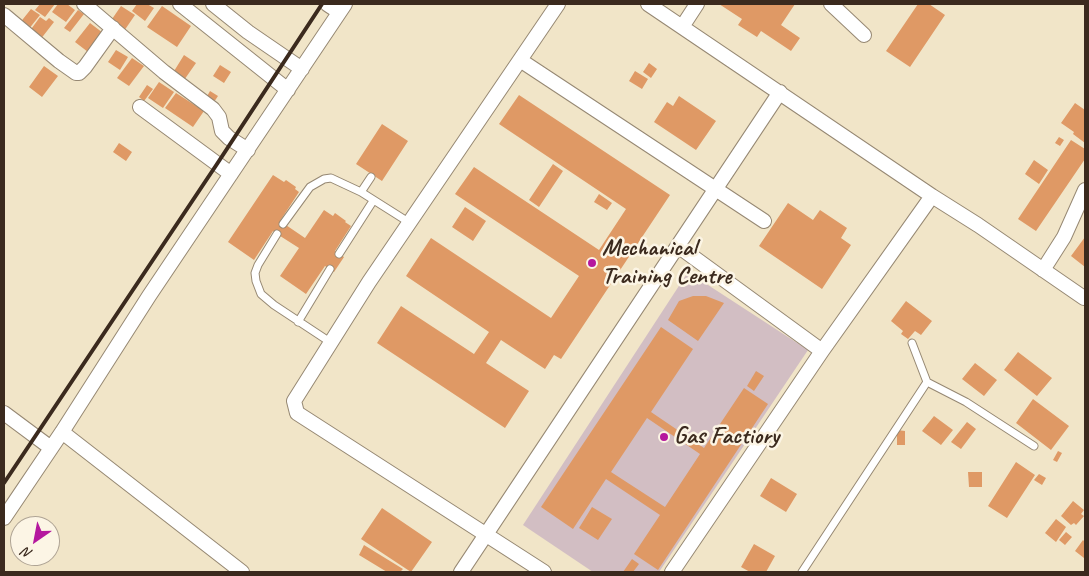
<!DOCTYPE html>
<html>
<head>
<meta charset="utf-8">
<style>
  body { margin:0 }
  #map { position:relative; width:1089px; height:576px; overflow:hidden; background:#f1e5c8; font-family:Caveat,sans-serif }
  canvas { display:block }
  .frame { position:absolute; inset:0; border:5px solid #3b2a1e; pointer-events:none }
  .north { position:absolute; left:10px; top:516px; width:50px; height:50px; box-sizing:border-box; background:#fcf5e5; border:1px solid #afa495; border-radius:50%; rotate:213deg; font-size:14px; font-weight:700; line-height:20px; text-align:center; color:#3b2a1e }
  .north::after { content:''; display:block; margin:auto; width:18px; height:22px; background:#b5179e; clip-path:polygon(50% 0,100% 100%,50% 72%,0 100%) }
</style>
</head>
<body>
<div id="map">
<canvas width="1089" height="576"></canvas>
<div class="frame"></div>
<div class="north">N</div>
</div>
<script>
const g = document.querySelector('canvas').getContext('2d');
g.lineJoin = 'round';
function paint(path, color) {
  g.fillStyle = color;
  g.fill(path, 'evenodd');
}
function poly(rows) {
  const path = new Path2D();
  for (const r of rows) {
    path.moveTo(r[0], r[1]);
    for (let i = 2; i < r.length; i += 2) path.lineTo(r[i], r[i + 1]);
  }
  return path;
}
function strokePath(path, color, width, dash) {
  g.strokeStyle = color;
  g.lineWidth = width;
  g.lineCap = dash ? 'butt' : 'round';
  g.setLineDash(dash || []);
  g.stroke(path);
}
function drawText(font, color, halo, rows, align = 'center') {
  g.font = font + ' Caveat,sans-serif';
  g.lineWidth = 5;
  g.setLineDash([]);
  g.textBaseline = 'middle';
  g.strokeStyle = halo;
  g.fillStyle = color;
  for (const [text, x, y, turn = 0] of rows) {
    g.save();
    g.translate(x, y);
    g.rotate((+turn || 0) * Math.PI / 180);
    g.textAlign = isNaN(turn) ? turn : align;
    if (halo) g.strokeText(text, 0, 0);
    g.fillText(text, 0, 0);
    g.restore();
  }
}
paint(poly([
  [688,272,808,350,659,572,593,572,523,525]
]), '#d2bec3');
paint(poly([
  [40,4,55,4,45,17,35,10],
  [58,4,67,4,75,10,66,22,52,12],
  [137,4,147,4,154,8,145,21,132,11],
  [719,4,795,4,781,25,800,38,791,51,761,31,757,37,738,25,742,19],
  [918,4,929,4,945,15,910,67,886,51],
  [121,6,135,15,124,31,110,22],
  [162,6,191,26,177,47,147,27],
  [31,9,40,15,28,30,19,24],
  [78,10,84,14,70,32,64,28],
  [40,17,46,21,49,18,54,22,40,40,29,32],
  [90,23,103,33,88,52,75,42],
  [116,50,128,57,120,70,108,62],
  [184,55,196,63,182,83,171,76],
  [132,58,144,66,129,86,117,78],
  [649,63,657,69,651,78,643,72],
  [220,65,231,72,224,83,213,76],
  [44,66,58,76,42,97,29,87],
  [635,71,648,79,642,89,629,81],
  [159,82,174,92,163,108,148,98],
  [147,85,153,89,144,101,139,97],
  [210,91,218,96,212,105,205,100],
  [176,93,204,111,193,127,165,108],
  [519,95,670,195,561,359,554,355,545,369,501,340,486,363,529,391,505,428,377,343,401,306,474,354,489,332,406,276,431,238,551,318,579,276,455,194,474,167,599,250,626,209,499,124],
  [679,96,716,121,696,150,654,122,667,102,673,106],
  [1075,103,1085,110,1085,143,1073,134,1074,132,1061,123],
  [382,124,408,141,382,181,356,164],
  [1059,137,1064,140,1060,146,1055,143],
  [1071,140,1085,149,1085,159,1036,231,1018,219],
  [119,143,132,152,126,161,113,152],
  [1034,160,1048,170,1039,184,1025,174],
  [553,164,563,171,539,207,529,200],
  [273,175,284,182,286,180,296,187,295,189,299,192,280,221,305,238,324,210,333,216,335,213,346,221,345,222,351,226,335,251,344,257,334,272,325,266,306,294,280,276,299,248,277,234,273,231,254,260,228,242],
  [599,194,612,203,607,210,594,202],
  [788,203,813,220,820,210,847,228,841,238,851,245,822,289,759,246],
  [465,207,486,221,473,241,452,227],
  [1085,237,1085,267,1071,256],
  [693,296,706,296,724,303,698,341,668,320,679,301],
  [906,301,932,321,921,335,915,331,908,339,901,334,903,331,891,321],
  [661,327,693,349,651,412,704,448,744,388,768,404,658,570,634,554,660,515,606,479,573,529,541,507],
  [647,418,700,454,665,507,611,472],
  [1018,352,1052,378,1037,396,1004,370],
  [975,363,997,380,984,396,962,379],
  [756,371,764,376,754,391,747,386],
  [1033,399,1069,426,1051,450,1016,423],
  [934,416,953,430,941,445,922,431],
  [967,422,976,429,961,449,951,442],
  [897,430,905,431,905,445,897,445],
  [1058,451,1062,453,1057,462,1053,460],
  [1016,462,1035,475,1007,518,988,506],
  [968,472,982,472,982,487,969,487],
  [1039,474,1046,478,1042,485,1034,480],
  [771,478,797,494,786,512,760,496],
  [1073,501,1084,510,1081,514,1084,516,1076,525,1074,523,1071,525,1061,516],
  [592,507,612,519,598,540,579,528],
  [382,508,432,542,411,572,361,539],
  [1056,519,1066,527,1056,542,1045,533],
  [1066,532,1072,537,1065,545,1059,540],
  [1083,540,1085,542,1085,556,1084,558,1075,551],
  [754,544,775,556,766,572,750,572,741,567],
  [364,545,403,569,400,572,387,572,359,555],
  [632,559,639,564,633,572,623,572]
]), '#df9965');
const service = poly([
  [361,192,371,177],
  [283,224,310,187,324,179,331,178,361,192,410,223],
  [277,234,258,265,255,273,256,281,261,294,274,305,330,342],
  [339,254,373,201],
  [298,322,330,269],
  [927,382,966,402,1034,446],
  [802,572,927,382,912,343]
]);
const minor = poly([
  [84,4,164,72,213,109,219,117,222,131,229,138,248,150],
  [180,4,288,90],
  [213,4,248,32,302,69],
  [327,4,339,12],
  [648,4,932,196,978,225,1084,298],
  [831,4,864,35],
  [4,15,59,61,76,73,79,73,85,67,113,28],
  [682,27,697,4],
  [520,60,764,221],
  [140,107,231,174],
  [678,246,822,351],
  [1043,270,1064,237,1085,190],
  [4,413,51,448],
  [62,432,242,572],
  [4,518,62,432,149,296,345,4],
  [461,572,780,92],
  [544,572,297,413,294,401,369,282,558,4],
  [672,572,822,351,932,196]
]);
strokePath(service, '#968873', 9);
strokePath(minor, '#968873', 16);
strokePath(service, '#fff', 7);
strokePath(minor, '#fff', 14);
strokePath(poly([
  [4,483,217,164,322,4]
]), '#3b2a1e', 4);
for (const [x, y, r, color] of [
  [592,263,5,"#b5179e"],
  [664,437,5,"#b5179e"]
]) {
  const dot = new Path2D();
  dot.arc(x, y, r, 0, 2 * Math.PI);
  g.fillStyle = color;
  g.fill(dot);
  strokePath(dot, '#fcf5e5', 2);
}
drawText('bold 24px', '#3b2a1e', '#fcf5e5', [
  ["Mechanical",602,249],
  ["Training Centre",602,277],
  ["Gas Factiory",674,437]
], 'left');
</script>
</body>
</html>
